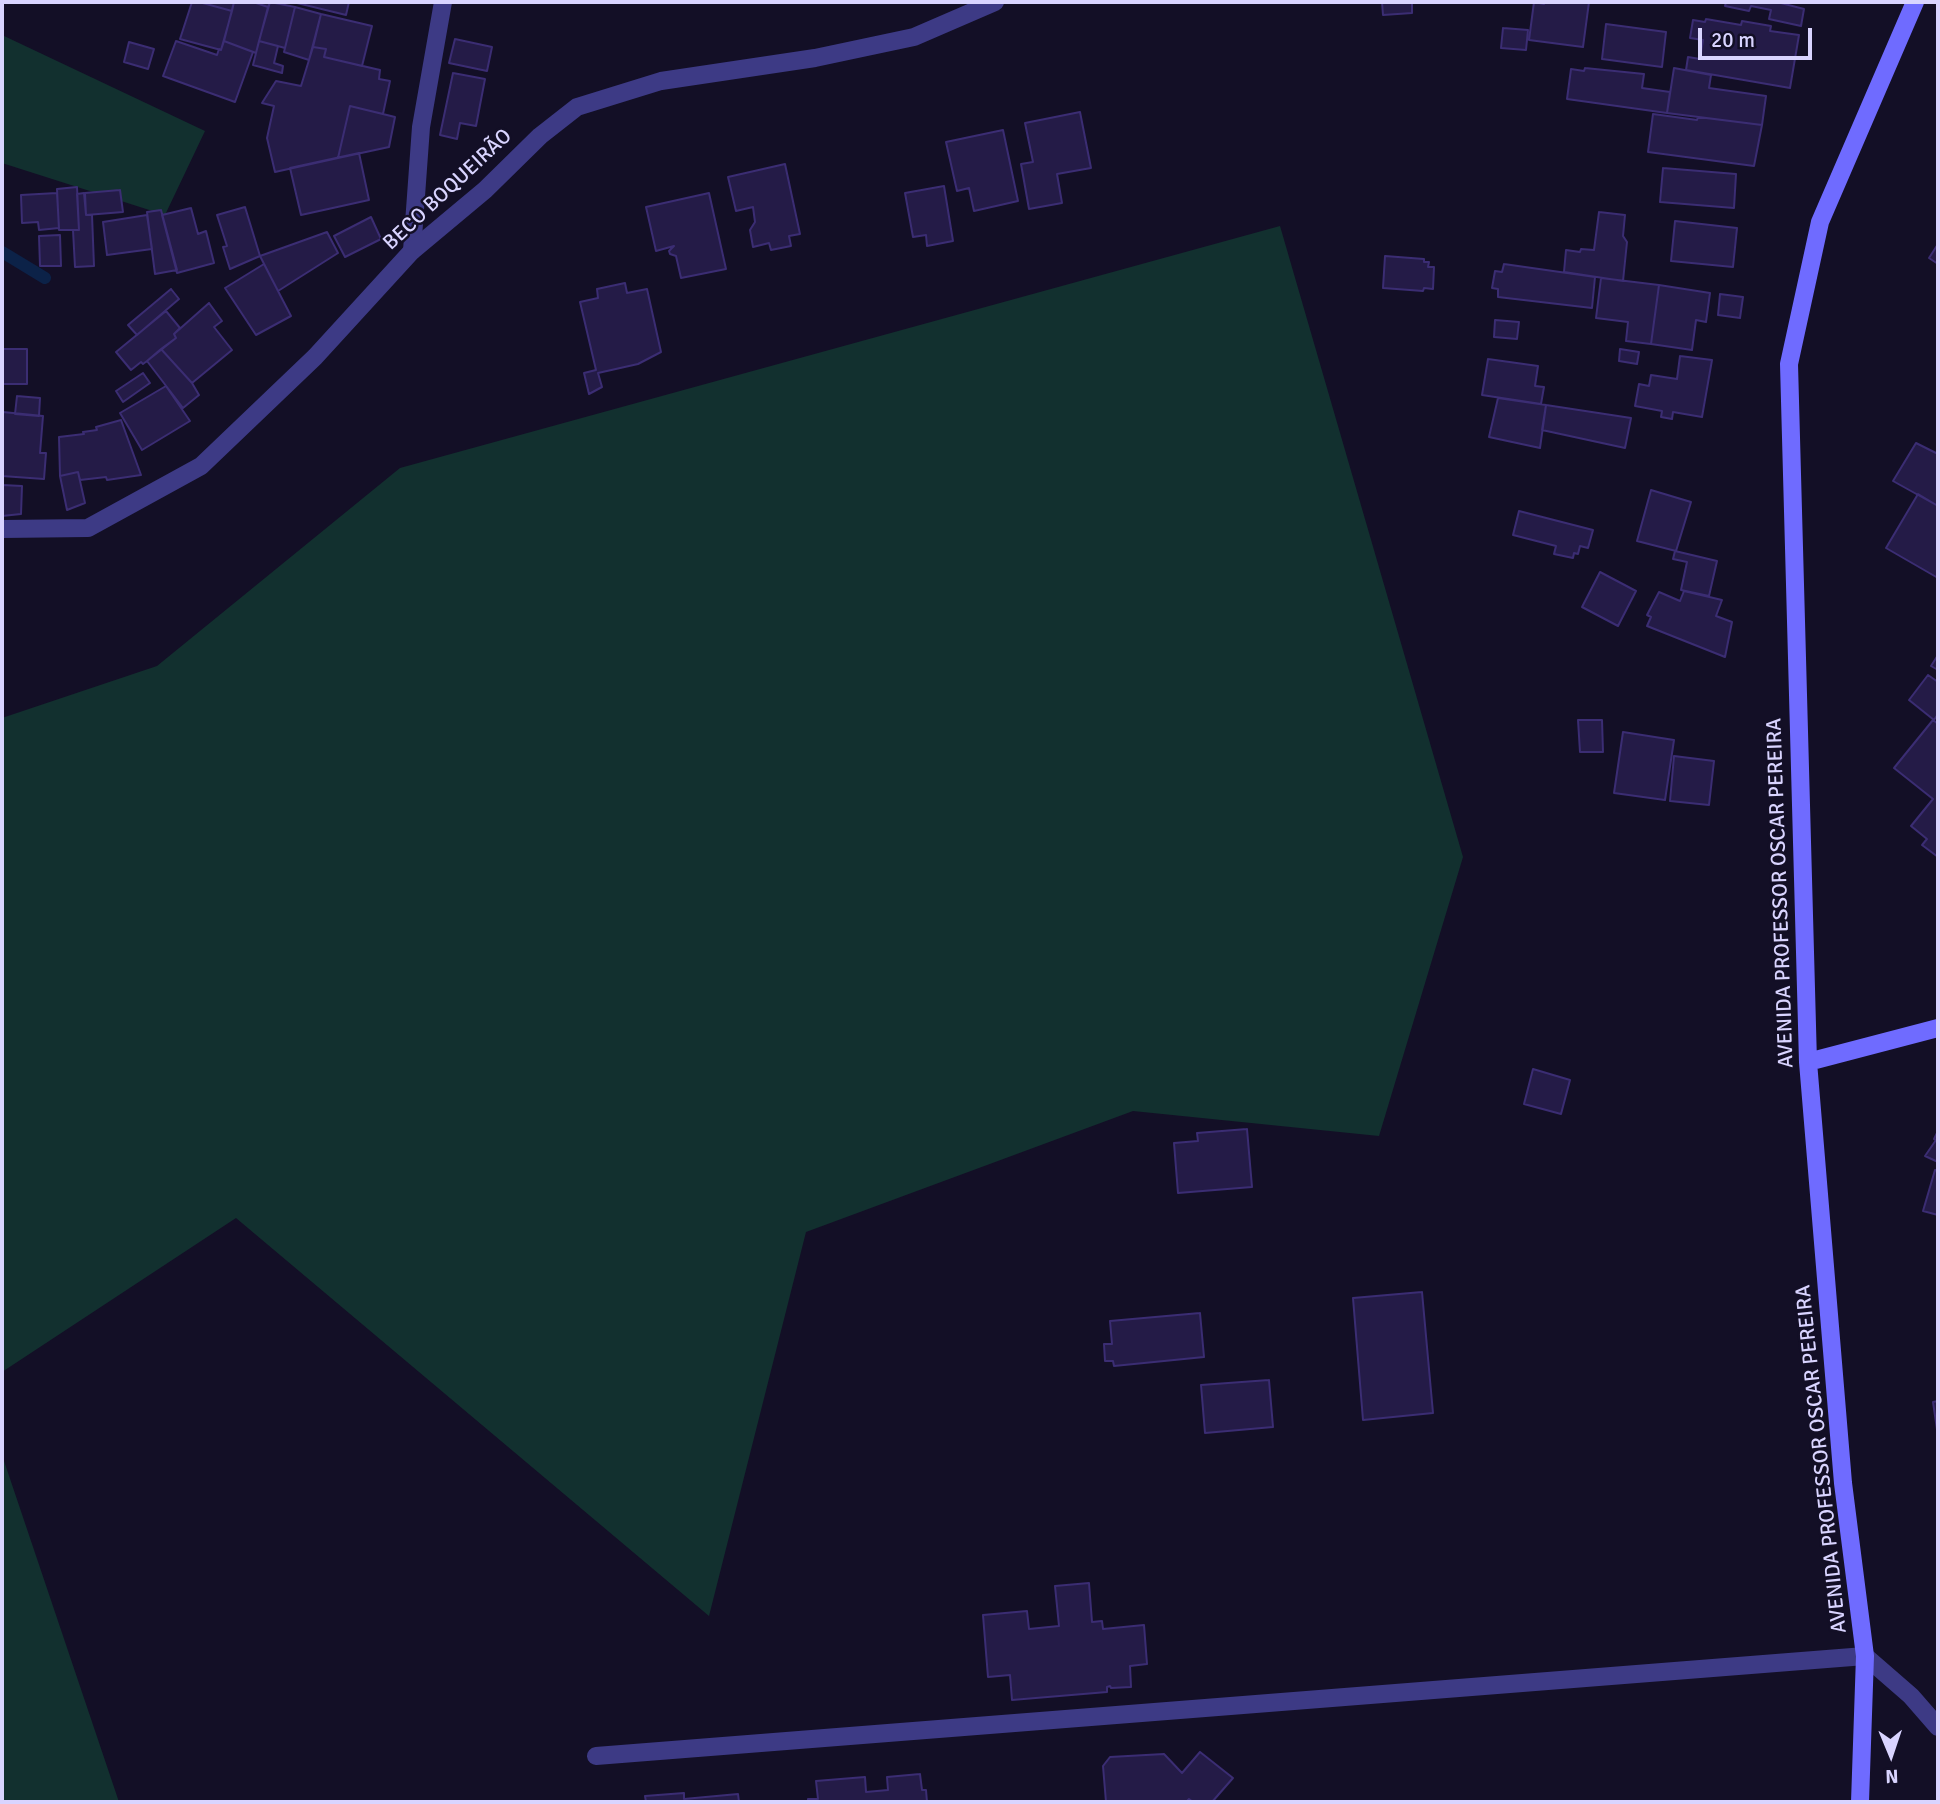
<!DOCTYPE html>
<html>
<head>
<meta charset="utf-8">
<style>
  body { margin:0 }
  #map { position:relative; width:1940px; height:1804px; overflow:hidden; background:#130f26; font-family:Signika,sans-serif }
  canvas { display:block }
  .frame { position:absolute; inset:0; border:4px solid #d9d4ff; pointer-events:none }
  .north { position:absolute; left:1856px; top:1720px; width:70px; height:70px; -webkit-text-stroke:5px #130f26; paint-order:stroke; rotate:178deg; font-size:19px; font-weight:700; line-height:28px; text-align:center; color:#d9d4ff }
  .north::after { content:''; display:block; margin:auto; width:24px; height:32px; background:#d9d4ff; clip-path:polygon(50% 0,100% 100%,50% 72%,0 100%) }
  .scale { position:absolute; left:1698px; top:28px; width:114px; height:32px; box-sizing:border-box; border:4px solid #d9d4ff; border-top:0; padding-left:9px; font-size:21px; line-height:24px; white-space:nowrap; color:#d9d4ff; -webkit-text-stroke:5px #130f26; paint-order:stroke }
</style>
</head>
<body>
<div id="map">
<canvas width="1940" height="1804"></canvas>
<div class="frame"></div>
<div class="north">N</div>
<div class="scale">20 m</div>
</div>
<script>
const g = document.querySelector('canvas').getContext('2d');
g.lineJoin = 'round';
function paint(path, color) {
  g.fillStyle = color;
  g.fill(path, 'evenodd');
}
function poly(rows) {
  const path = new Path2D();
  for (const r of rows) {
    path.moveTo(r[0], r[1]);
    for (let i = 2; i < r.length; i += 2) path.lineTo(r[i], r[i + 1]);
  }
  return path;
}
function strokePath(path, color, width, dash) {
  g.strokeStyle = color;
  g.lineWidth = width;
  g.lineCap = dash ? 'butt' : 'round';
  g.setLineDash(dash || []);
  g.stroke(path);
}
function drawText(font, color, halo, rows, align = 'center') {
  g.font = font + ' Signika,sans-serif';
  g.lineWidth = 5;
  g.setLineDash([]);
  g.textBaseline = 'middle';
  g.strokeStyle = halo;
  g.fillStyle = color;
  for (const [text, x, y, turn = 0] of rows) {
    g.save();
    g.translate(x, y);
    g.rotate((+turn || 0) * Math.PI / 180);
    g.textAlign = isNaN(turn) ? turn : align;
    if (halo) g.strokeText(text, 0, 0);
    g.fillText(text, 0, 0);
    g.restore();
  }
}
paint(poly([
  [2,35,205,131,165,215,2,163],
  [1280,226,1463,857,1379,1136,1133,1111,806,1232,709,1616,236,1218,2,1372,2,718,157,666,400,468],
  [2,1455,119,1802,2,1802]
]), '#12302f');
strokePath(poly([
  [2,252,45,278]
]), '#0c2248', 12);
const building = poly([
  [192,2,199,2,232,11,221,50,180,39,192,2],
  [199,2,234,2,232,11,199,2],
  [234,2,253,2,268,7,256,53,224,41,234,2],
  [253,2,270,2,268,7,253,2],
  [270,2,295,7,285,48,259,41,270,2],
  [293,2,349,2,346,15,293,2],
  [1382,2,1412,2,1412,13,1383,15,1382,2],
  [1534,2,1544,4,1544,2,1589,2,1583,47,1529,40,1534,2],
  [1726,2,1777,2,1804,9,1801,26,1769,19,1771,10,1751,6,1749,11,1725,6,1726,2],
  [295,7,321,14,309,60,284,52,295,7],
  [321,14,372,26,362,66,324,57,326,49,313,47,321,14],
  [1706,19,1741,25,1742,21,1771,26,1770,31,1799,35,1790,88,1686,70,1688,57,1700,59,1703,40,1690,38,1693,20,1705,22,1706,19],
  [1606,24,1666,32,1662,67,1602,59,1606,24],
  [1503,28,1528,30,1526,50,1501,48,1503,28],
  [455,39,492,47,487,71,449,63,455,39],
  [176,41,217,55,219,49,221,50,224,41,253,52,235,102,163,76,176,41],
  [259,41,278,46,274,63,283,66,282,73,253,65,259,41],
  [129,42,154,49,148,69,124,62,129,42],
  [313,47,326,49,324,57,380,70,379,79,390,81,383,114,350,106,338,158,275,172,267,138,274,106,262,103,276,81,301,86,313,47],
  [1585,68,1644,74,1642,88,1670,92,1667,113,1567,99,1571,69,1584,71,1585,68],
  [1674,68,1711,75,1709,88,1766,96,1762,125,1667,113,1674,68],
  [453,73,485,79,476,126,460,123,457,139,440,135,453,73],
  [350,106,395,117,389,147,338,158,350,106],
  [1080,112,1091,168,1057,174,1062,203,1029,209,1021,164,1033,162,1025,123,1080,112],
  [1653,114,1697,120,1698,117,1762,125,1754,166,1648,152,1653,114],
  [1003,130,1018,201,974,211,969,188,957,191,946,142,1003,130],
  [359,153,369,200,301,215,290,168,359,153],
  [785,164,800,234,789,236,791,246,771,250,769,243,753,247,750,230,755,222,753,207,736,211,728,177,785,164],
  [1663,168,1736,174,1734,208,1660,202,1663,168],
  [944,186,953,241,927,246,926,235,913,237,905,193,944,186],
  [77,187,79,230,59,230,57,189,77,187],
  [120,190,123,212,86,215,85,193,120,190],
  [57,193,59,228,39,230,38,222,22,223,21,195,57,193],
  [84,193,86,215,92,215,94,266,75,267,73,230,79,230,77,194,84,193],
  [709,193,726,269,681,278,676,256,670,254,669,251,674,246,656,251,646,207,709,193],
  [245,207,260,256,230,269,223,247,227,246,217,215,245,207],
  [191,208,198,234,206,231,214,263,177,273,162,215,191,208],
  [161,210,177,270,155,274,147,212,161,210],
  [1599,212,1625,215,1623,236,1627,242,1623,281,1564,272,1566,250,1580,252,1581,249,1594,250,1599,212],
  [147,215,152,249,107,255,103,222,147,215],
  [371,217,381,239,345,257,334,236,371,217],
  [1675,221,1737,228,1733,267,1671,261,1675,221],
  [327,232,338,253,278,291,260,256,327,232],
  [60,235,61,266,40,266,39,236,60,235],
  [1938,244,1938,264,1929,258,1938,244],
  [1385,256,1424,259,1424,262,1429,262,1428,267,1434,267,1433,289,1424,288,1423,291,1383,288,1385,256],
  [264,264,291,316,256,335,225,288,264,264],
  [1504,264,1595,277,1592,308,1498,297,1498,289,1492,288,1495,271,1502,272,1504,264],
  [1601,278,1659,285,1651,344,1626,341,1628,322,1596,318,1601,278],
  [625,283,627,293,647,289,661,352,638,364,598,373,602,387,589,394,584,373,596,370,580,302,598,298,597,289,625,283],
  [1659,285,1710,293,1706,322,1696,320,1692,350,1651,344,1659,285],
  [171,289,179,299,137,335,128,325,171,289],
  [1720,294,1743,297,1740,318,1718,315,1720,294],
  [209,303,222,321,214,327,232,350,192,383,161,349,176,338,174,334,209,303],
  [166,311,180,328,174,334,176,338,147,361,143,364,141,362,131,370,116,352,166,311],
  [1495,320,1519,322,1517,339,1494,337,1495,320],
  [2,349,27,349,27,384,2,384,2,349],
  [161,349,192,383,199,395,183,408,147,361,161,349],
  [1620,349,1639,352,1637,364,1619,361,1620,349],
  [1680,356,1712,360,1702,417,1673,412,1672,419,1661,417,1662,411,1635,406,1639,384,1649,386,1651,375,1677,379,1680,356],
  [1488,359,1538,366,1535,386,1544,387,1541,404,1482,395,1488,359],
  [143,373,150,383,123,402,116,391,143,373],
  [166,386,190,421,142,450,120,413,166,386],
  [17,396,40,398,39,416,15,414,17,396],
  [1498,398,1546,405,1540,448,1489,437,1498,398],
  [1546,405,1631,418,1625,448,1542,430,1546,405],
  [3,412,43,416,40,453,46,453,44,479,2,476,3,412],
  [121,420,141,475,107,480,106,477,80,480,78,472,60,476,59,437,84,434,83,432,97,430,96,427,121,420],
  [1916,443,1938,454,1938,506,1893,481,1916,443],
  [78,472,85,503,67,510,60,476,78,472],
  [2,485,22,486,21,514,2,516,2,485],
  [1651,490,1691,502,1676,551,1637,541,1651,490],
  [1918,494,1938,506,1938,578,1886,548,1918,494],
  [1519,511,1593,530,1588,548,1580,546,1578,554,1574,553,1573,558,1554,554,1556,546,1513,535,1519,511],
  [1675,551,1717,561,1709,596,1681,590,1687,562,1673,559,1675,551],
  [1600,572,1636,591,1618,626,1582,607,1600,572],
  [1684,591,1722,600,1716,616,1732,622,1725,657,1647,626,1651,617,1647,615,1659,592,1680,601,1684,591],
  [1938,655,1938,670,1931,666,1938,655],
  [1928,675,1938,682,1938,714,1934,720,1909,700,1928,675],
  [1578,720,1602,720,1603,752,1580,752,1578,720],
  [1933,720,1938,724,1938,857,1922,845,1927,839,1911,826,1933,799,1894,768,1933,720],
  [1623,732,1674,740,1665,800,1614,793,1623,732],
  [1674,756,1714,761,1709,805,1670,801,1674,756],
  [1533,1069,1570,1080,1561,1114,1524,1104,1533,1069],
  [1247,1129,1252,1187,1178,1193,1174,1143,1198,1141,1197,1133,1247,1129],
  [1938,1131,1938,1162,1925,1156,1936,1140,1934,1139,1938,1131],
  [1935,1170,1938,1171,1938,1215,1923,1211,1935,1170],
  [1422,1292,1433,1413,1363,1420,1353,1298,1422,1292],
  [1200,1313,1204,1357,1114,1366,1113,1361,1105,1361,1104,1344,1112,1344,1110,1321,1200,1313],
  [1269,1380,1273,1427,1205,1433,1201,1385,1269,1380],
  [1938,1401,1938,1436,1933,1402,1938,1401],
  [1089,1583,1092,1622,1102,1621,1103,1629,1144,1625,1147,1664,1130,1666,1131,1687,1111,1688,1110,1686,1107,1687,1107,1692,1012,1700,1010,1675,988,1677,983,1615,1027,1611,1029,1629,1059,1626,1055,1586,1089,1583],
  [1200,1752,1233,1778,1212,1802,1193,1802,1189,1799,1186,1802,1106,1802,1103,1766,1110,1757,1164,1754,1182,1773,1200,1752],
  [920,1774,922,1790,926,1790,927,1802,808,1802,808,1799,818,1799,816,1781,865,1777,866,1792,888,1790,887,1777,920,1774],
  [684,1793,684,1799,738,1794,739,1802,646,1802,645,1796,684,1793]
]);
paint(building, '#241b47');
strokePath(building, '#3b2d73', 2);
strokePath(poly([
  [412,251,421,127,443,2],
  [596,1756,1865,1656]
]), '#3d3a85', 18);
strokePath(poly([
  [2,529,88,528,201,466,315,357,412,251,485,190,540,136,577,107,661,81,815,58,914,37,995,2],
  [1865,1656,1911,1696,1938,1727]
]), '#3d3a85', 18);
strokePath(poly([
  [1808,1062,1938,1028],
  [1860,1802,1865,1656,1843,1483,1808,1062,1789,364,1820,222,1915,2]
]), '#6f6bff', 18);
drawText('21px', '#d9d4ff', '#130f26', [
  ["BECO BOQUEIRÃO",448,190,-43],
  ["AVENIDA PROFESSOR OSCAR PEREIRA",1781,893,-92],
  ["AVENIDA PROFESSOR OSCAR PEREIRA",1822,1459,-96]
]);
</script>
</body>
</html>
